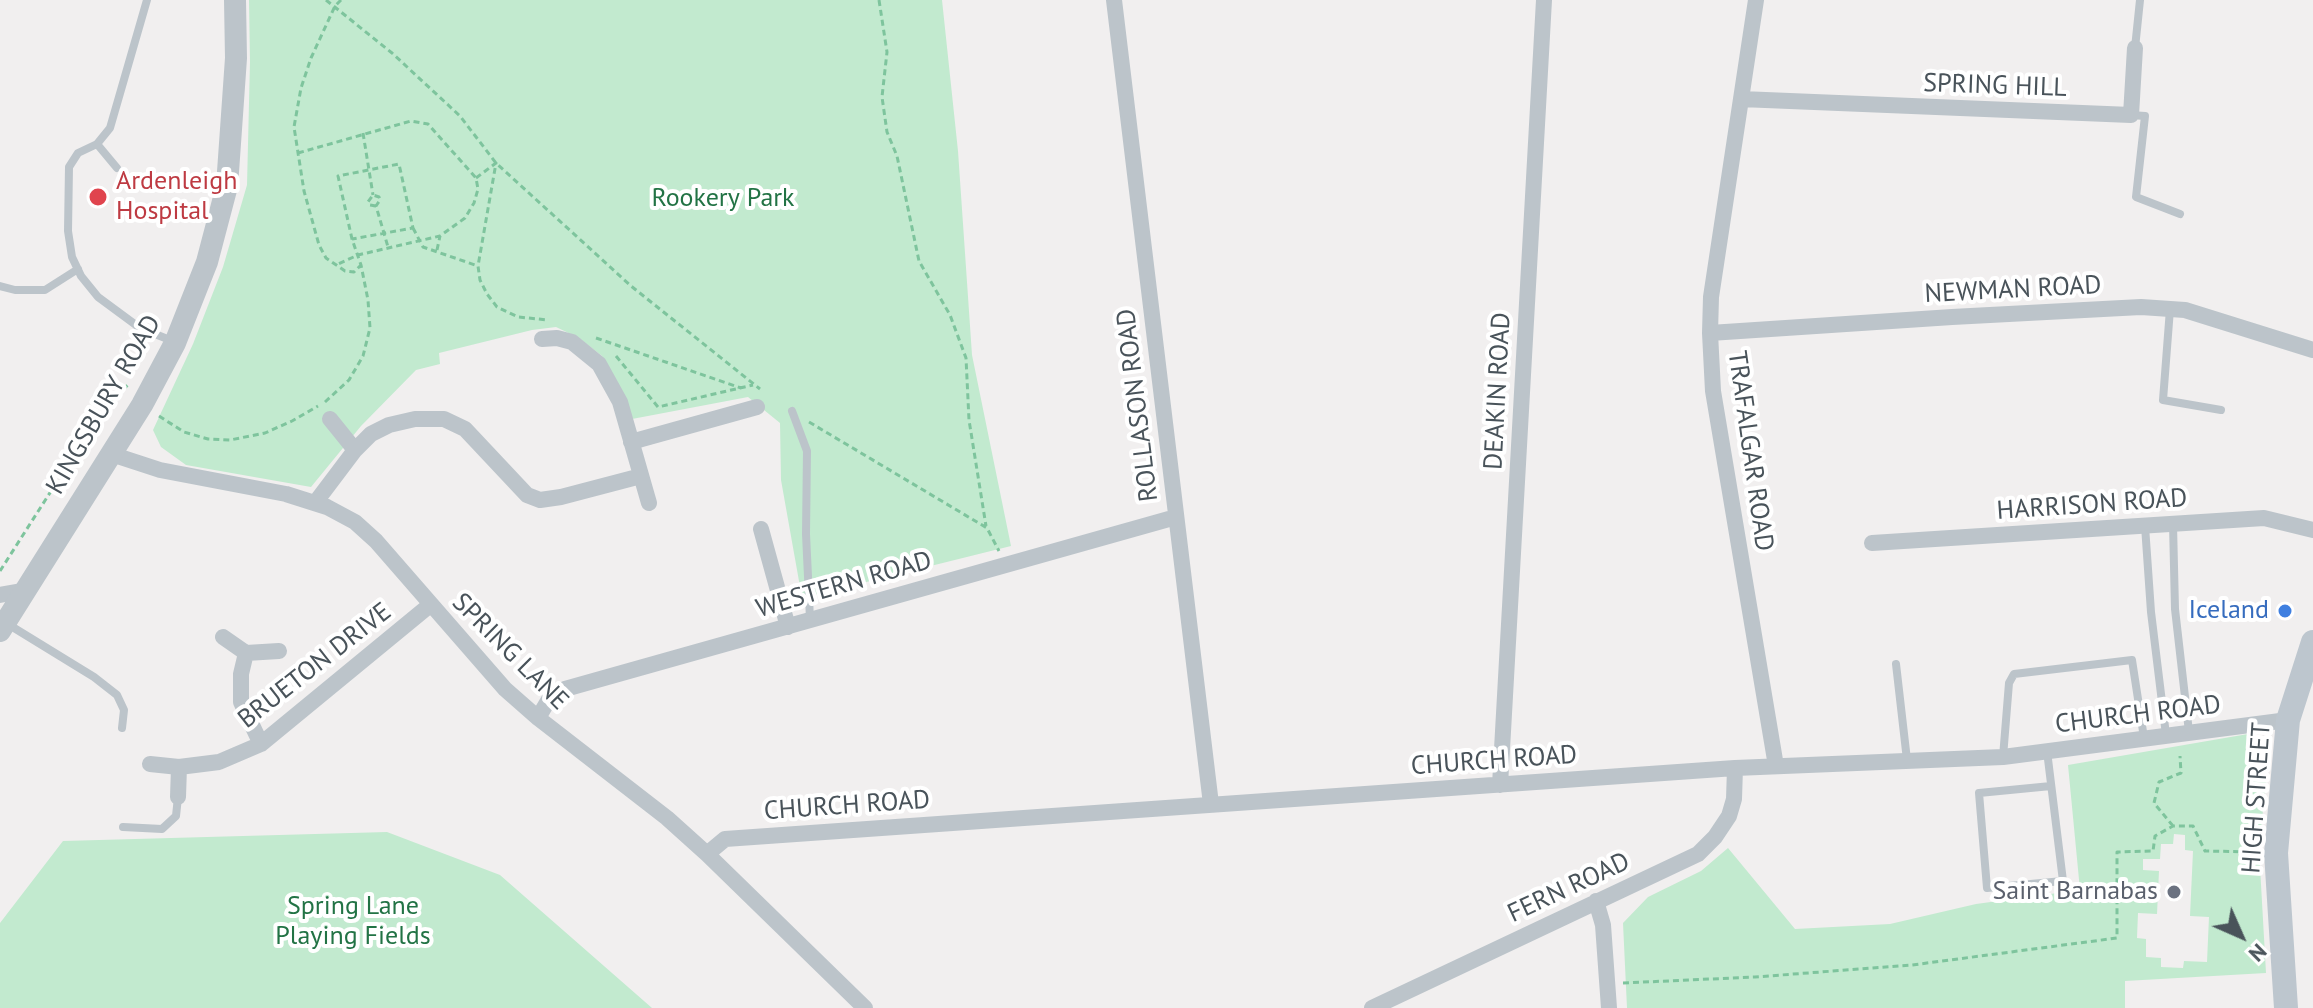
<!DOCTYPE html>
<html>
<head>
<meta charset="utf-8">
<style>
  body { margin:0 }
  #map { position:relative; width:2313px; height:1008px; overflow:hidden; background:#f1efef; font-family:"PT Sans",sans-serif }
  canvas { display:block }
  .north { position:absolute; left:2201px; top:896px; width:80px; height:80px; -webkit-text-stroke:6px #fff; paint-order:stroke; rotate:135deg; font-size:22px; font-weight:700; line-height:32px; text-align:center; color:#49535a }
  .north::after { content:''; display:block; margin:auto; width:28px; height:36px; background:#49535a; clip-path:polygon(50% 0,100% 100%,50% 72%,0 100%) }
</style>
</head>
<body>
<div id="map">
<canvas width="2313" height="1008"></canvas>
<div class="north">N</div>
</div>
<script>
const g = document.querySelector('canvas').getContext('2d');
g.lineJoin = 'round';
function paint(path, color) {
  g.fillStyle = color;
  g.fill(path, 'evenodd');
}
function poly(rows) {
  const path = new Path2D();
  for (const r of rows) {
    path.moveTo(r[0], r[1]);
    for (let i = 2; i < r.length; i += 2) path.lineTo(r[i], r[i + 1]);
  }
  return path;
}
function strokePath(path, color, width, dash) {
  g.strokeStyle = color;
  g.lineWidth = width;
  g.lineCap = dash ? 'butt' : 'round';
  g.setLineDash(dash || []);
  g.stroke(path);
}
function drawText(font, color, halo, rows, align = 'center') {
  g.font = font + ' "PT Sans",sans-serif';
  g.lineWidth = 8;
  g.setLineDash([]);
  g.textBaseline = 'middle';
  g.strokeStyle = halo;
  g.fillStyle = color;
  for (const [text, x, y, turn = 0] of rows) {
    g.save();
    g.translate(x, y);
    g.rotate((+turn || 0) * Math.PI / 180);
    g.textAlign = isNaN(turn) ? turn : align;
    if (halo) g.strokeText(text, 0, 0);
    g.fillText(text, 0, 0);
    g.restore();
  }
}
paint(poly([
  [249,0,942,0,958,151,972,355,1011,546,802,598,781,480,780,423,748,397,632,419,602,356,579,338,556,327,532,330,439,353,440,364,416,370,361,426,311,487,186,465,161,447,153,430,193,344,223,267,247,185,250,62],
  [2248,734,2269,752,2259,849,2266,973,2125,981,2125,1008,1627,1008,1623,923,1648,897,1701,871,1728,848,1795,929,1890,924,1976,904,2080,890,2068,765],
  [2174,834,2185,835,2185,850,2193,851,2190,916,2209,917,2207,962,2184,961,2183,968,2161,967,2161,958,2146,957,2146,939,2137,938,2138,913,2157,914,2159,871,2143,870,2143,859,2160,859,2161,844,2173,844],
  [387,832,500,875,652,1008,0,1008,0,923,63,841]
]), '#c2eacf');
strokePath(poly([
  [326,0,392,53,460,116,496,163,631,286,760,389],
  [341,0,335,6,311,58,301,88,294,127,304,191,319,245,326,258,345,271,354,272,361,265],
  [879,0,887,52,882,97,887,132,897,156,919,261,950,315,966,358,969,420,986,526],
  [363,133,373,195],
  [298,153,411,121,428,124,476,178,478,189,474,203,465,218,440,236,358,255,336,265],
  [476,178,496,163,478,266,480,280,487,294,497,307,518,317,548,320],
  [376,206,370,205,368,202,373,195,379,197,380,200,376,206,388,247],
  [413,228,423,247,478,266],
  [437,250,440,236],
  [596,338,741,388],
  [616,356,658,407,753,385],
  [325,402,349,380,363,356,370,328,368,300,361,265,352,239,338,176,399,164,413,228,352,239],
  [159,416,184,432,208,439,230,440,265,433,292,421,318,406],
  [809,422,987,528,999,551],
  [0,571,106,405,129,384],
  [2173,826,2154,803,2159,782,2181,773,2180,756],
  [1623,983,1755,977,1912,965,2117,938,2117,852,2153,851,2155,836,2173,826,2193,826,2205,851,2256,852]
]), '#7ec49d', 3, [6, 4]);
strokePath(poly([
  [147,0,110,128,97,144,78,153,69,167,68,231,72,257,81,276,98,297,140,328,175,342],
  [2135,48,2140,0],
  [2131,115,2145,116,2136,197,2180,214],
  [97,144,117,168],
  [0,286,15,290,45,290,78,269],
  [2170,309,2163,400,2221,410],
  [792,411,807,451,806,534,810,619],
  [2173,524,2175,609,2189,732],
  [2145,526,2151,612,2166,735],
  [6,623,94,677,117,695,124,710,122,728],
  [1896,664,1907,760],
  [2047,751,2063,881,1987,888,1979,793,2051,786],
  [2003,757,2009,683,2014,674,2132,660,2144,738],
  [123,827,162,829,176,816,178,797]
]), '#bcc4ca', 8);
strokePath(poly([
  [1114,0,1211,804],
  [1756,0,1711,297,1710,333,1713,391,1776,766],
  [1741,99,2131,115,2135,48],
  [1710,333,1952,317,2141,307,2185,310,2313,350],
  [542,339,557,338,572,342,599,364,620,402,649,503],
  [330,419,355,450],
  [631,442,757,407],
  [111,454,160,470,286,494,327,507,355,522,376,541,505,689,538,718,667,818,707,854,865,1008],
  [315,503,355,450,371,434,389,425,415,419,444,419,465,429,527,495,540,500,561,497,641,476],
  [761,529,788,627],
  [1872,543,2264,518,2313,530],
  [0,595,27,590],
  [223,637,246,653,241,674,241,702,261,744],
  [246,653,279,651],
  [538,718,548,701,565,689,1176,517],
  [150,764,179,767,219,762,261,744,430,605],
  [1500,785,1544,0],
  [178,797,179,767],
  [707,854,725,839,1735,768,2003,757,2288,720],
  [1596,901,1603,925,1609,1008],
  [1372,1008,1698,854,1715,837,1729,816,1734,799,1735,768]
]), '#bcc4ca', 16);
strokePath(poly([
  [0,631,142,405,175,343,207,262,227,186,236,58,235,0]
]), '#bcc4ca', 22);
strokePath(poly([
  [2286,1008,2276,853,2288,720,2313,642]
]), '#bdc6ce', 24);
for (const [x, y, r, color] of [
  [98,197,10,"#e0444e"],
  [2285,611,8,"#3f7fe0"],
  [2174,892,8,"#6b7280"]
]) {
  const dot = new Path2D();
  dot.arc(x, y, r, 0, 2 * Math.PI);
  g.fillStyle = color;
  g.fill(dot);
  strokePath(dot, '#fff', 3);
}
drawText('26px', '#49535a', '#fff', [
  ["SPRING HILL",1995,86,2],
  ["NEWMAN ROAD",2013,290,-3],
  ["DEAKIN ROAD",1498,391,-87],
  ["KINGSBURY ROAD",104,405,-60],
  ["ROLLASON ROAD",1138,405,-97],
  ["TRAFALGAR ROAD",1750,451,82],
  ["HARRISON ROAD",2092,505,-4],
  ["WESTERN ROAD",844,585,-16],
  ["SPRING LANE",510,652,45],
  ["BRUETON DRIVE",315,666,-38],
  ["CHURCH ROAD",2138,715,-7],
  ["CHURCH ROAD",1494,761,-4],
  ["HIGH STREET",2257,798,-86],
  ["CHURCH ROAD",847,806,-4],
  ["FERN ROAD",1569,888,-25]
]);
drawText('26px', '#be3a42', '#fff', [
  ["Ardenleigh",116,182],
  ["Hospital",116,212]
], 'left');
drawText('26px', '#227345', '#fff', [
  ["Rookery Park",723,199],
  ["Spring Lane",353,907],
  ["Playing Fields",353,937]
]);
drawText('26px', '#366cbe', '#fff', [
  ["Iceland",2269,611]
], 'right');
drawText('26px', '#5b616d', '#fff', [
  ["Saint Barnabas",2158,892]
], 'right');
</script>
</body>
</html>
